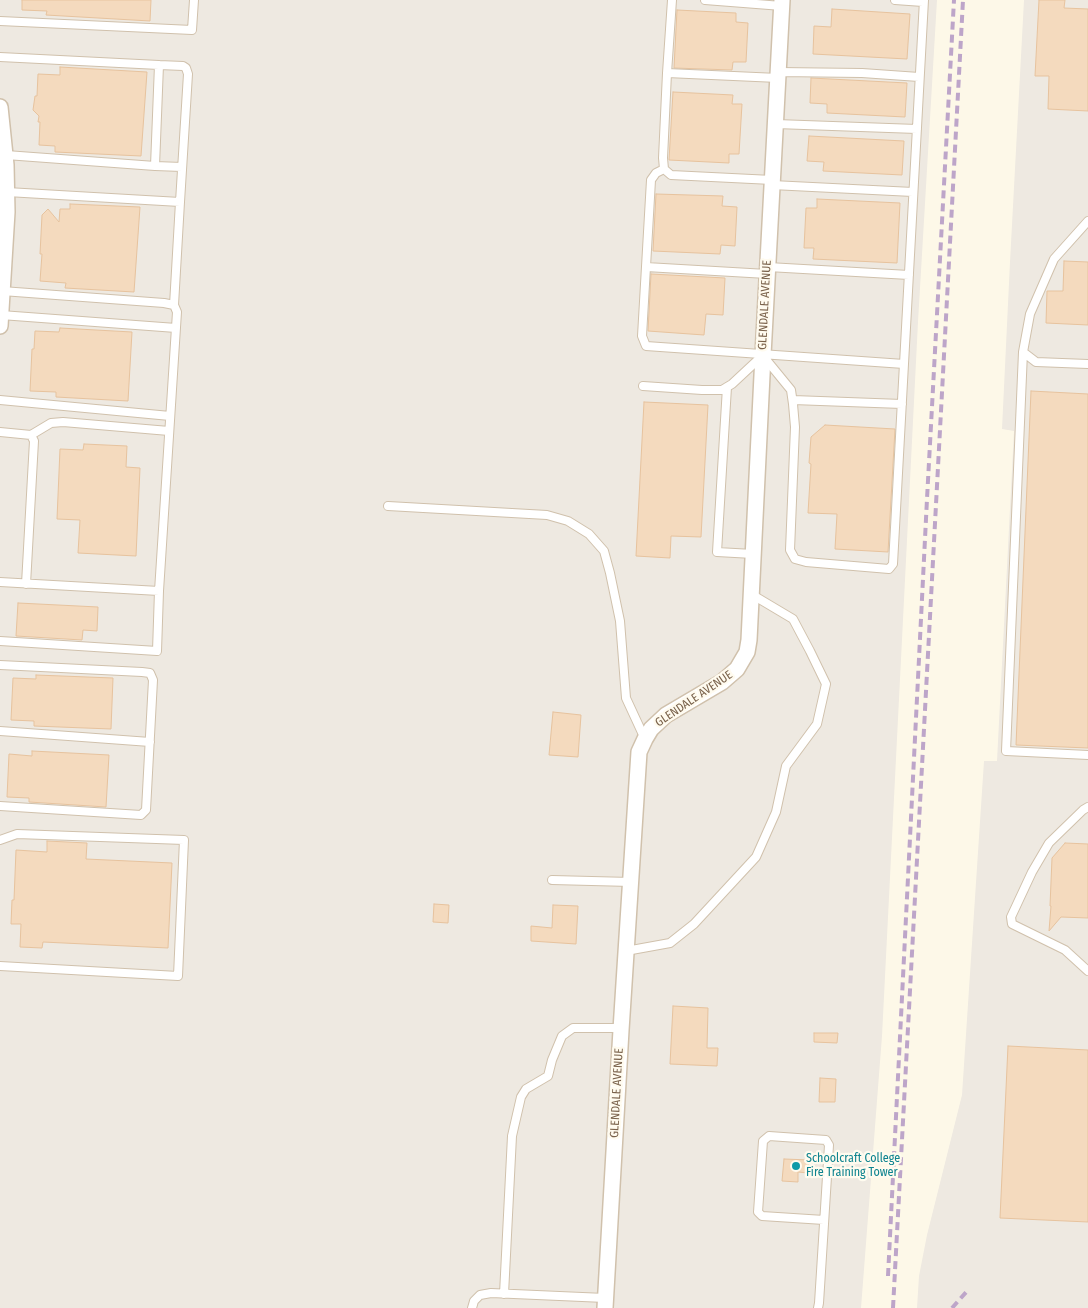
<!DOCTYPE html>
<html>
<head>
<meta charset="utf-8">
<style>
  body { margin:0 }
  canvas { display:block; background:#fdf8e8 }
</style>
</head>
<body>
<canvas width="1088" height="1308"></canvas>
<script>
const g = document.querySelector('canvas').getContext('2d');
g.lineJoin = 'round';
function paint(path, color) {
  g.fillStyle = color;
  g.fill(path, 'evenodd');
}
function poly(rows) {
  const path = new Path2D();
  for (const r of rows) {
    path.moveTo(r[0], r[1]);
    for (let i = 2; i < r.length; i += 2) path.lineTo(r[i], r[i + 1]);
  }
  return path;
}
function strokePath(path, color, width, dash) {
  g.strokeStyle = color;
  g.lineWidth = width;
  g.lineCap = dash ? 'butt' : 'round';
  g.setLineDash(dash || []);
  g.stroke(path);
}
function drawText(font, color, halo, rows, align = 'center') {
  g.font = font + ' "Fira Sans Condensed",sans-serif';
  g.lineWidth = 4.5;
  g.setLineDash([]);
  g.textBaseline = 'middle';
  g.strokeStyle = halo;
  g.fillStyle = color;
  for (const [text, x, y, turn = 0] of rows) {
    g.save();
    g.translate(x, y);
    g.rotate((+turn || 0) * Math.PI / 180);
    g.textAlign = isNaN(turn) ? turn : align;
    if (halo) g.strokeText(text, 0, 0);
    g.fillText(text, 0, 0);
    g.restore();
  }
}
paint(poly([
  [0,0,937,0,918,322,882,1036,861,1308,0,1308],
  [1024,0,1088,0,1088,1308,917,1308,919,1276,927,1235,962,1095,984,761,997,761,1014,431,1002,429,1010,262]
]), '#eee9e1');
const building = poly([
  [22,0,151,0,150,21,46,15,47,11,22,10,22,0],
  [1039,0,1065,0,1064,8,1088,9,1088,111,1048,109,1049,76,1035,76,1039,0],
  [832,9,910,14,907,59,813,54,814,26,831,27,832,9],
  [677,10,736,13,736,22,748,23,746,62,733,62,732,70,674,68,677,10],
  [60,67,147,72,141,156,55,152,55,146,39,145,40,122,38,122,39,116,33,110,35,96,37,96,38,74,60,75,60,67],
  [811,78,907,83,905,117,827,113,827,104,810,103,811,78],
  [673,92,733,95,732,104,742,104,739,154,729,154,729,163,669,160,673,92],
  [809,136,904,141,902,175,823,171,824,162,807,161,809,136],
  [656,194,723,196,722,206,737,207,735,246,721,245,720,254,653,251,656,194],
  [817,199,900,203,897,263,813,259,814,248,804,248,806,208,817,208,817,199],
  [70,204,140,207,134,292,65,288,66,283,40,281,42,254,40,254,42,215,48,209,59,222,60,209,70,209,70,204],
  [1064,261,1088,262,1088,325,1046,323,1047,291,1063,291,1064,261],
  [651,274,725,278,723,315,706,314,704,335,648,331,651,274],
  [60,328,132,332,128,401,56,397,56,392,30,391,32,349,34,349,35,331,59,332,60,328],
  [1031,391,1088,394,1088,748,1016,745,1031,391],
  [644,402,708,405,701,537,671,536,670,558,636,556,644,402],
  [825,425,895,429,888,552,835,549,837,514,808,513,811,464,809,463,811,437,825,425],
  [84,444,127,446,126,467,140,468,136,556,78,553,80,520,57,519,60,449,83,450,84,444],
  [18,603,98,607,97,631,83,630,82,640,16,636,18,603],
  [36,675,113,678,111,729,34,726,34,721,11,720,13,678,36,679,36,675],
  [553,712,581,715,578,757,549,755,553,712],
  [32,751,109,755,106,807,29,802,29,798,7,797,9,754,32,756,32,751],
  [47,841,87,843,86,859,172,863,168,948,43,942,42,948,20,947,21,924,11,924,12,900,14,900,16,850,47,852,47,841],
  [1065,843,1088,844,1088,918,1061,917,1049,931,1051,906,1050,906,1052,858,1065,843],
  [434,904,449,905,448,923,433,922,434,904],
  [553,905,578,906,576,944,531,941,531,926,552,928,553,905],
  [673,1006,708,1008,707,1048,718,1048,717,1066,670,1064,673,1006],
  [814,1033,838,1033,837,1043,814,1042,814,1033],
  [1008,1046,1088,1050,1088,1222,1000,1218,1008,1046],
  [820,1078,836,1079,835,1102,819,1102,820,1078],
  [784,1159,809,1160,808,1173,798,1172,798,1182,782,1181,784,1159]
]);
paint(building, '#f4dabe');
strokePath(building, '#e7c39e', 1);
const lane = poly([
  [672,0,667,73,778,78],
  [705,0,782,6],
  [895,0,923,2],
  [0,21,192,30,194,0],
  [0,57,159,65,155,166,6,155],
  [159,65,183,66,186,68,188,74,180,202],
  [778,72,862,73,919,77],
  [667,73,663,158,664,169,671,175,772,180],
  [776,124,917,129],
  [155,166,182,167],
  [664,169,656,173,651,180,642,336,646,346,904,364],
  [772,185,913,192],
  [7,192,180,202,174,305],
  [1088,221,1054,259,1030,314,1023,352,1036,362,1088,364],
  [646,267,767,274],
  [768,267,909,275],
  [2,291,164,303,174,305,177,312,159,591],
  [1,315,176,328],
  [1023,352,1006,751,1088,755],
  [764,357,791,390,793,404,795,427,790,550,795,559,806,562,889,569,893,564,924,0],
  [643,386,702,390,722,390,732,384,761,357],
  [727,387,717,552,753,554],
  [0,400,170,416],
  [793,400,902,404],
  [0,432,31,435,34,441,26,584],
  [31,435,51,423,63,422,169,431],
  [388,506,547,515,568,521,589,534,604,551,610,573,620,621,626,698,645,739],
  [0,582,159,591,157,651,0,641],
  [0,665,142,672,150,673,153,680,146,810,141,815,0,806],
  [0,731,150,742],
  [1088,807,1083,810,1049,843,1032,872,1011,917,1012,924,1065,950,1088,971],
  [0,840,17,834,184,840,178,976,0,966],
  [552,880,631,882],
  [626,951,670,943,694,924,756,857,776,812,786,766,817,724,826,684,810,651,793,619,751,594],
  [504,1294,512,1136,521,1097,526,1089,548,1076,552,1060,562,1036,573,1028,621,1028],
  [472,1308,474,1301,480,1295,491,1293,605,1298],
  [818,1308,819,1303,829,1145,826,1140,769,1136,763,1141,758,1212,762,1216,824,1220]
]);
const street = poly([
  [0,107,6,165,7,212,0,326],
  [605,1308,621,1030,639,752,645,739,651,729,666,715,722,682,737,669,747,652,749,640,763,355,782,0]
]);
strokePath(lane, '#d0c1ac', 10);
strokePath(street, '#d0c1ac', 18);
strokePath(lane, '#fff', 8);
strokePath(street, '#fff', 15);
strokePath(poly([
  [888,1276,927,499,954,0],
  [893,1308,963,0],
  [952,1308,968,1290]
]), '#bda5c9', 4, [8, 5]);
for (const [x, y, r, color] of [
  [796,1166,5,"#0f9aa8"]
]) {
  const dot = new Path2D();
  dot.arc(x, y, r, 0, 2 * Math.PI);
  g.fillStyle = color;
  g.fill(dot);
  strokePath(dot, '#fffbef', 2);
}
drawText('12px', '#79614a', '#fffbef', [
  ["GLENDALE AVENUE",765,305,-87],
  ["GLENDALE AVENUE",694,699,-34],
  ["GLENDALE AVENUE",617,1093,-87]
]);
drawText('12px', '#0d838f', '#fffbef', [
  ["Schoolcraft College",806,1159],
  ["Fire Training Tower",806,1173]
], 'left');
</script>
</body>
</html>
